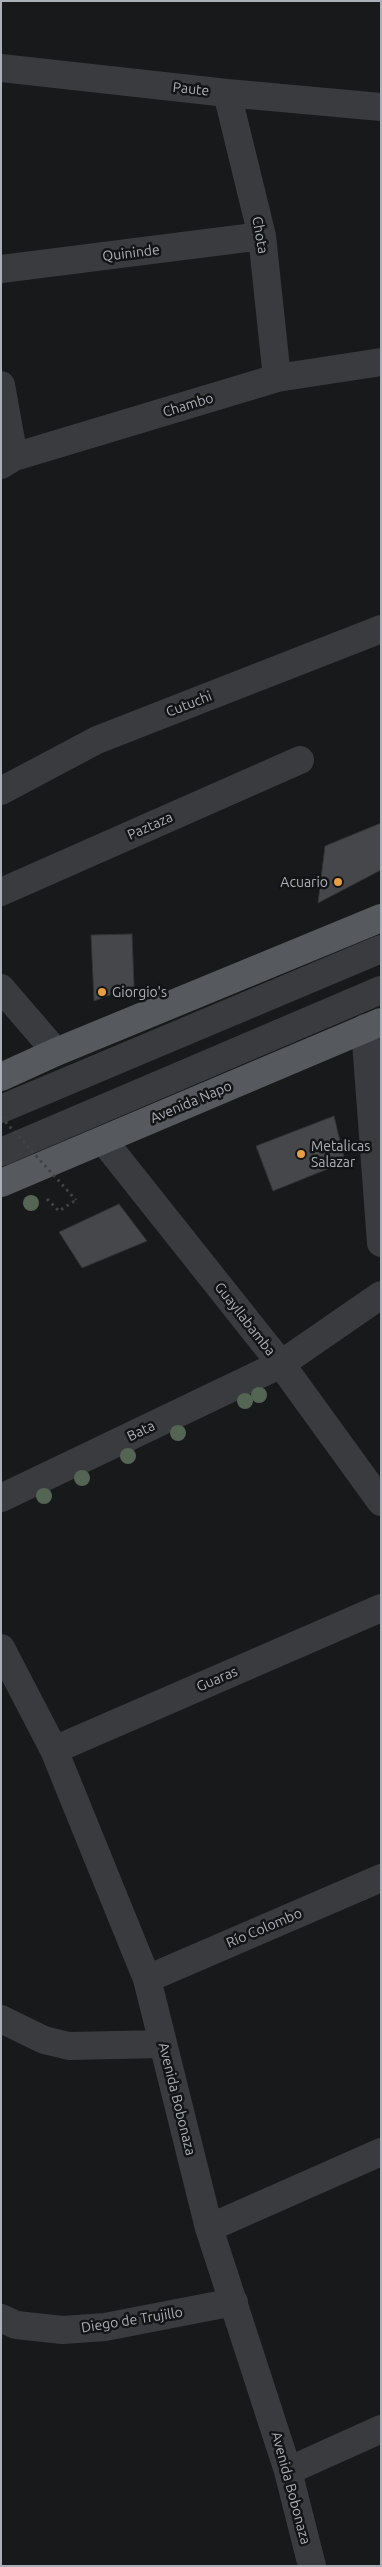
<!DOCTYPE html>
<html>
<head>
<meta charset="utf-8">
<style>
  body { margin:0 }
  #map { position:relative; width:382px; height:2567px; overflow:hidden; background:#18191a; font-family:Ubuntu,sans-serif }
  canvas { display:block }
  .frame { position:absolute; inset:0; border:2px solid #acb1b9; pointer-events:none }
</style>
</head>
<body>
<div id="map">
<canvas width="382" height="2567"></canvas>
<div class="frame"></div>
</div>
<script>
const g = document.querySelector('canvas').getContext('2d');
g.lineJoin = 'round';
function paint(path, color) {
  g.fillStyle = color;
  g.fill(path, 'evenodd');
}
function poly(rows) {
  const path = new Path2D();
  for (const r of rows) {
    path.moveTo(r[0], r[1]);
    for (let i = 2; i < r.length; i += 2) path.lineTo(r[i], r[i + 1]);
  }
  return path;
}
function strokePath(path, color, width, dash) {
  g.strokeStyle = color;
  g.lineWidth = width;
  g.lineCap = dash ? 'butt' : 'round';
  g.setLineDash(dash || []);
  g.stroke(path);
}
function drawText(font, color, halo, rows, align = 'center') {
  g.font = font + ' Ubuntu,sans-serif';
  g.lineWidth = 5;
  g.setLineDash([]);
  g.textBaseline = 'middle';
  g.strokeStyle = halo;
  g.fillStyle = color;
  for (const [text, x, y, turn = 0] of rows) {
    g.save();
    g.translate(x, y);
    g.rotate((+turn || 0) * Math.PI / 180);
    g.textAlign = isNaN(turn) ? turn : align;
    if (halo) g.strokeText(text, 0, 0);
    g.fillText(text, 0, 0);
    g.restore();
  }
}
const building = poly([
  [381,823,381,870,318,903,325,846,381,823],
  [132,934,134,986,94,1001,91,935,132,934],
  [334,1116,345,1162,273,1191,256,1146,334,1116],
  [119,1204,147,1241,82,1268,59,1232,119,1204]
]);
paint(building, '#46474a');
strokePath(building, '#333336', 1);
strokePath(poly([
  [47,1199,59,1211,76,1200]
]), '#404246', 3, [2.5, 4]);
strokePath(poly([
  [1,68,227,93,381,107],
  [227,93,262,236,277,378],
  [1,269,262,236],
  [1,385,14,457],
  [1,465,14,457,277,378,381,362],
  [1,791,97,740,381,629],
  [1,892,300,760],
  [1,988,56,1052],
  [365,1028,381,1243],
  [1,1109,381,949],
  [103,1140,281,1364,381,1502],
  [1,1152,381,990],
  [1,1498,281,1364,381,1295],
  [1,1648,54,1750,147,1979,209,2228,288,2471,312,2566],
  [54,1750,381,1608],
  [147,1979,381,1878],
  [1,2019,44,2040,69,2046,163,2044],
  [209,2228,381,2152],
  [1,2318,16,2325,63,2330,105,2327,234,2302],
  [288,2471,381,2429]
]), '#3a3b3f', 28);
strokePath(poly([
  [1,1077,56,1052,381,918],
  [1,1183,381,1022]
]), '#56595e', 28);
strokePath(poly([
  [1,1117,76,1200]
]), '#404246', 3, [2.5, 4]);
g.fillStyle = '#546554';
for (const [x, y] of [
  [31,1203],
  [259,1395],
  [245,1401],
  [178,1433],
  [128,1456],
  [82,1478],
  [44,1496]
]) {
  g.beginPath();
  g.arc(x, y, 8, 0, 2 * Math.PI);
  g.fill();
}
for (const [x, y, r, color] of [
  [338,882,5,"#e89e43"],
  [102,992,5,"#e89e43"],
  [301,1154,5,"#e89e43"]
]) {
  const dot = new Path2D();
  dot.arc(x, y, r, 0, 2 * Math.PI);
  g.fillStyle = color;
  g.fill(dot);
  strokePath(dot, '#131415', 2);
}
drawText('14px', '#acb1b9', '#131415', [
  ["Paute",191,89,6],
  ["Chota",260,235,80],
  ["Quininde",131,253,-7],
  ["Chambo",188,405,-17],
  ["Cutuchi",189,704,-21],
  ["Paztaza",150,826,-24],
  ["Avenida Napo",191,1102,-23],
  ["Guayllabamba",245,1319,52],
  ["Bata",141,1431,-26],
  ["Guaras",217,1679,-23],
  ["Río Colombo",264,1928,-23],
  ["Avenida Bobonaza",177,2099,76],
  ["Diego de Trujillo",132,2320,-9],
  ["Avenida Bobonaza",291,2488,75]
]);
drawText('14px', '#acb1b9', '#131415', [
  ["Acuario",328,882,"right"],
  ["Giorgio's",112,992],
  ["Metalicas",311,1146],
  ["Salazar",311,1162]
], 'left');
</script>
</body>
</html>
